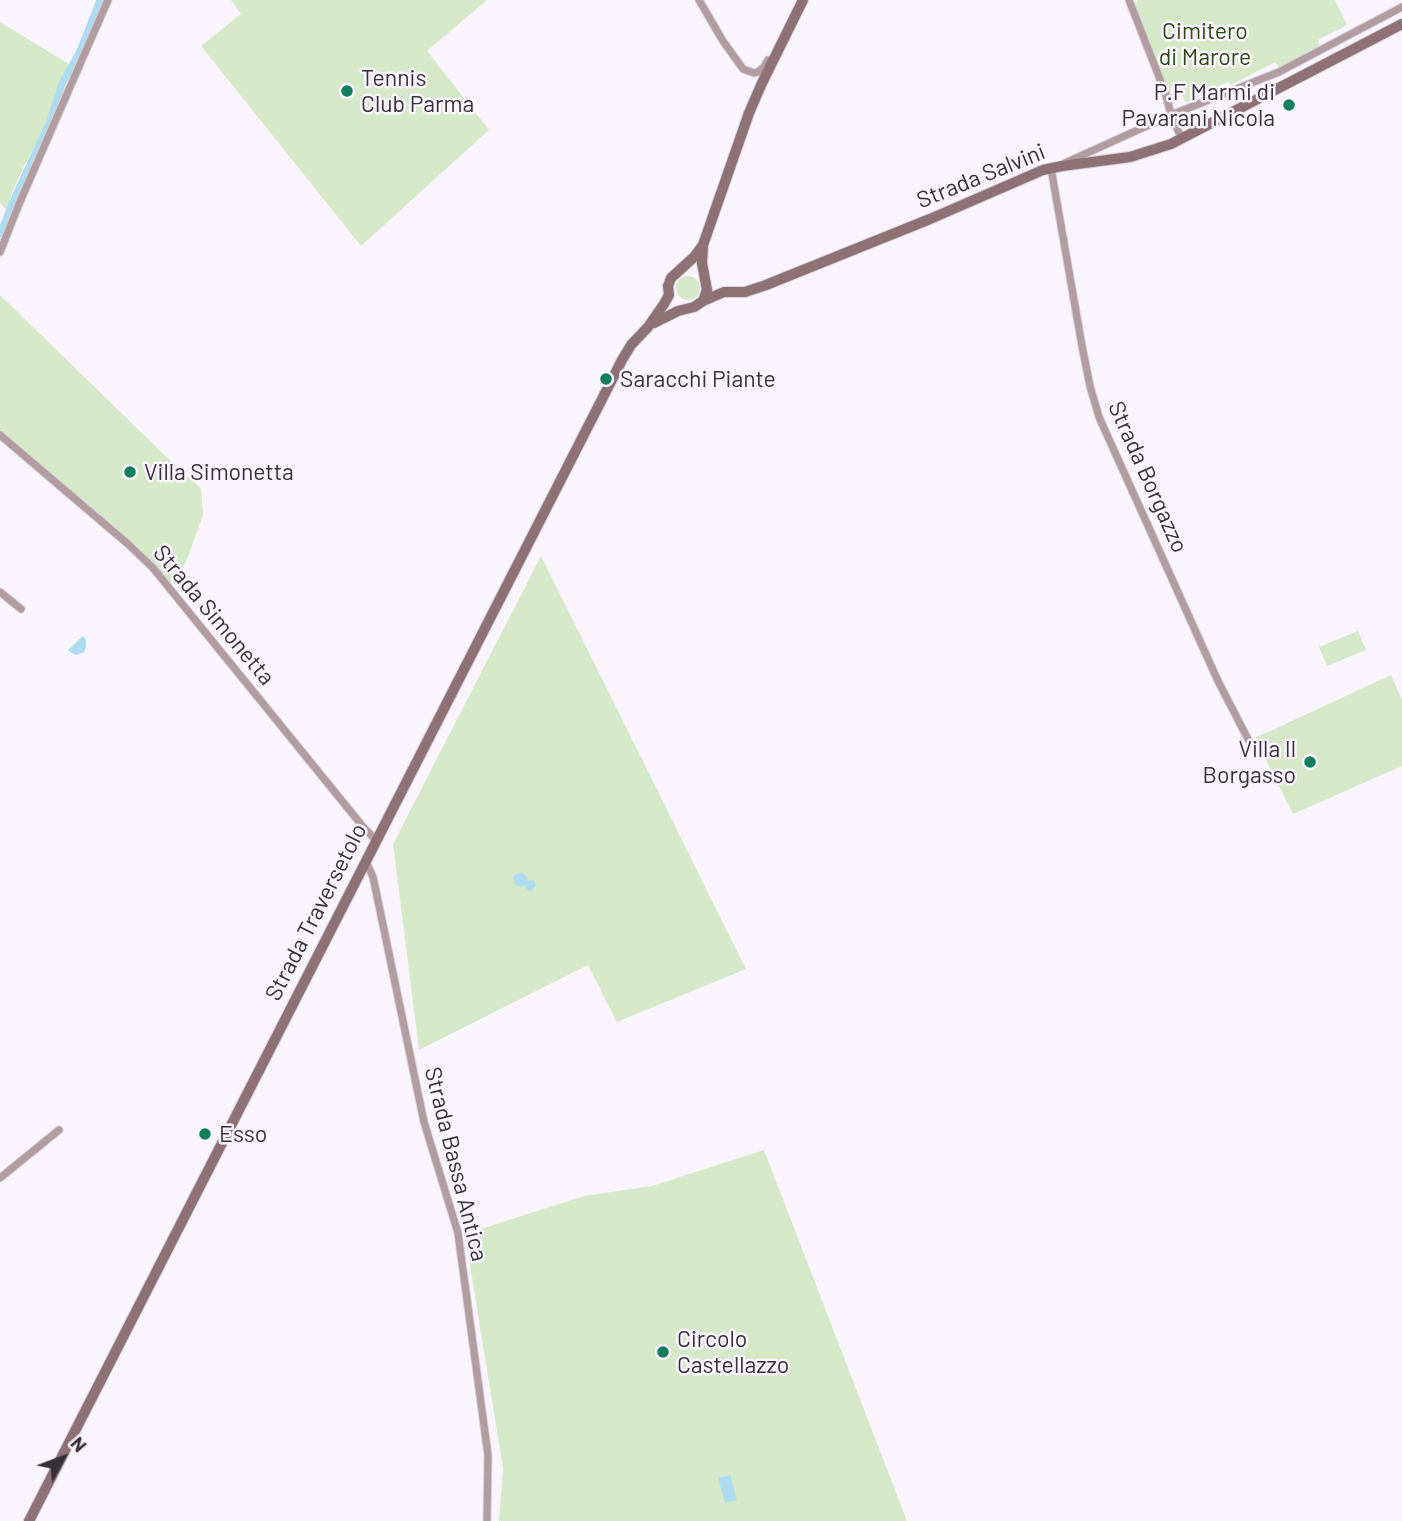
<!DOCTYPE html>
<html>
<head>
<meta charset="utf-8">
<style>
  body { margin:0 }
  #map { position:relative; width:1402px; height:1521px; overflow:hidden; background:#faf4fe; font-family:Barlow,sans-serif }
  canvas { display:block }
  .north { position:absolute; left:28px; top:1423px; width:70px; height:70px; -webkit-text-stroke:5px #faf4fe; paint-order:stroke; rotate:49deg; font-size:19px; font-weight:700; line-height:28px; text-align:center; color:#343137 }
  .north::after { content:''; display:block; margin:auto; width:24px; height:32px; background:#343137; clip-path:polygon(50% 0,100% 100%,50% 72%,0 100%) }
</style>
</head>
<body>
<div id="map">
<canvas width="1402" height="1521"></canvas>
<div class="north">N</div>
</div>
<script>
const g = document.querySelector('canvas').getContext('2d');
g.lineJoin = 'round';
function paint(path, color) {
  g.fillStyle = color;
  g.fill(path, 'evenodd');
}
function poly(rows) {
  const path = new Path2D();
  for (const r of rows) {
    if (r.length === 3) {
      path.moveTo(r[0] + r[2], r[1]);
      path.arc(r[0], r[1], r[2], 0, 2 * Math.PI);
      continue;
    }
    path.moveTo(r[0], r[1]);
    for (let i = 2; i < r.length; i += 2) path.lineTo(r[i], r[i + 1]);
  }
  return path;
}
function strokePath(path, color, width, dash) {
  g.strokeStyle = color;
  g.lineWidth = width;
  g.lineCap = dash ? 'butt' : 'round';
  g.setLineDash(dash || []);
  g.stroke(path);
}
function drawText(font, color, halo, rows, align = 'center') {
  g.font = font + ' Barlow,sans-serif';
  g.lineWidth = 5;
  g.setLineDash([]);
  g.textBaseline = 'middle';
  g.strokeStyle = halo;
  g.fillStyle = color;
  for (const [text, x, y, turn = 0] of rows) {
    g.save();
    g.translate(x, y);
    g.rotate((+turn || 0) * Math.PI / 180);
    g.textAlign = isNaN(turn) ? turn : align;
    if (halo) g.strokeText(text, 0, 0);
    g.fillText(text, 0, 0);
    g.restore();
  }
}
paint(poly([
  [231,0,487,0,427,51,489,130,361,246,201,46,241,14],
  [1138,0,1335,0,1347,25,1318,40,1321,48,1280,69,1275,62,1231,85,1228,82,1186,103,1177,86,1170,88,1175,103,1173,105,1134,5],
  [0,22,69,64,56,96,46,127,24,166,12,192,7,211,0,203],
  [688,288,12],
  [0,295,179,469,201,488,203,515,186,562,170,584,137,546,0,430],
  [541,556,746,969,617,1022,588,965,419,1050,393,844],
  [1358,631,1366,650,1327,666,1319,647],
  [1391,675,1402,700,1402,766,1293,814,1255,738],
  [764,1150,907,1521,499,1521,503,1469,465,1234,584,1196,652,1186]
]), '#d5e9c8');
paint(poly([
  [83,636,86,640,86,647,84,652,77,655,73,654,68,650],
  [520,873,526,875,528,881,533,880,535,882,536,885,533,889,530,891,526,888,525,885,520,887,515,884,513,878,515,875],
  [730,1475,737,1500,725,1503,718,1478]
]), '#addbf0');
strokePath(poly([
  [0,234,15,197,50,121,62,84,80,51,100,0]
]), '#addbf0', 7);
const street = poly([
  [699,0,723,41,743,69,754,73,758,72,764,67,768,60],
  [1129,0,1165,92,1172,118,1182,139],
  [1065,163,1171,115,1279,72,1402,7],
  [1054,167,1051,168,1082,346,1090,386,1099,417,1218,681,1251,745],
  [0,252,19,204,108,0],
  [0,435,128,544,153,568,364,828,377,841],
  [0,592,21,609],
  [366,862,373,877,424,1122,458,1233,488,1455,487,1521],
  [0,1178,59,1130]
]);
const secondary = poly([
  [703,301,707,290,702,263,703,245,749,113,762,83,803,0],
  [654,323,678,311,694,307,703,301,724,292,745,292,766,285,930,219,1043,170,1062,166,1130,157,1171,144,1402,24],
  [29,1521,622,360,631,345,648,327,664,304,669,295,668,286,671,278,694,257,703,245]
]);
strokePath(street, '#d6d1da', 9);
strokePath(secondary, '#d6d1da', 12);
strokePath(street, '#b19c9f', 7);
strokePath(secondary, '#8e7175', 10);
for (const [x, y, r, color] of [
  [347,91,7,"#117f5b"],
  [1289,105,7,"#117f5b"],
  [606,379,7,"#117f5b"],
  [130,472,7,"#117f5b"],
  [1310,762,7,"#117f5b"],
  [205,1134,7,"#117f5b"],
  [663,1352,7,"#117f5b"]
]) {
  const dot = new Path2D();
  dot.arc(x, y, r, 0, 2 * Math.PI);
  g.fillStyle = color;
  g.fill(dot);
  strokePath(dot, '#faf4fe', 2.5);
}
drawText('23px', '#2b4712', '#faf4fe', [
  ["Cimitero",1205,31],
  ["di Marore",1205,57]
]);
drawText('23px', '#343137', '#faf4fe', [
  ["Tennis",361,78],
  ["Club Parma",361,104],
  ["P.F Marmi di",1275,92,"right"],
  ["Pavarani Nicola",1275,118,"right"],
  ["Saracchi Piante",620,379],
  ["Villa Simonetta",144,472],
  ["Villa Il",1296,749,"right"],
  ["Borgasso",1296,775,"right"],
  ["Esso",219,1134],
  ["Circolo",677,1339],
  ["Castellazzo",677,1365]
], 'left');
drawText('23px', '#343137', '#faf4fe', [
  ["Strada Salvini",981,176,-22],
  ["Strada Borgazzo",1148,477,66],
  ["Strada Simonetta",214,615,50],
  ["Strada Traversetolo",316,912,-63],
  ["Strada Bassa Antica",456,1164,76]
]);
</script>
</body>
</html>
